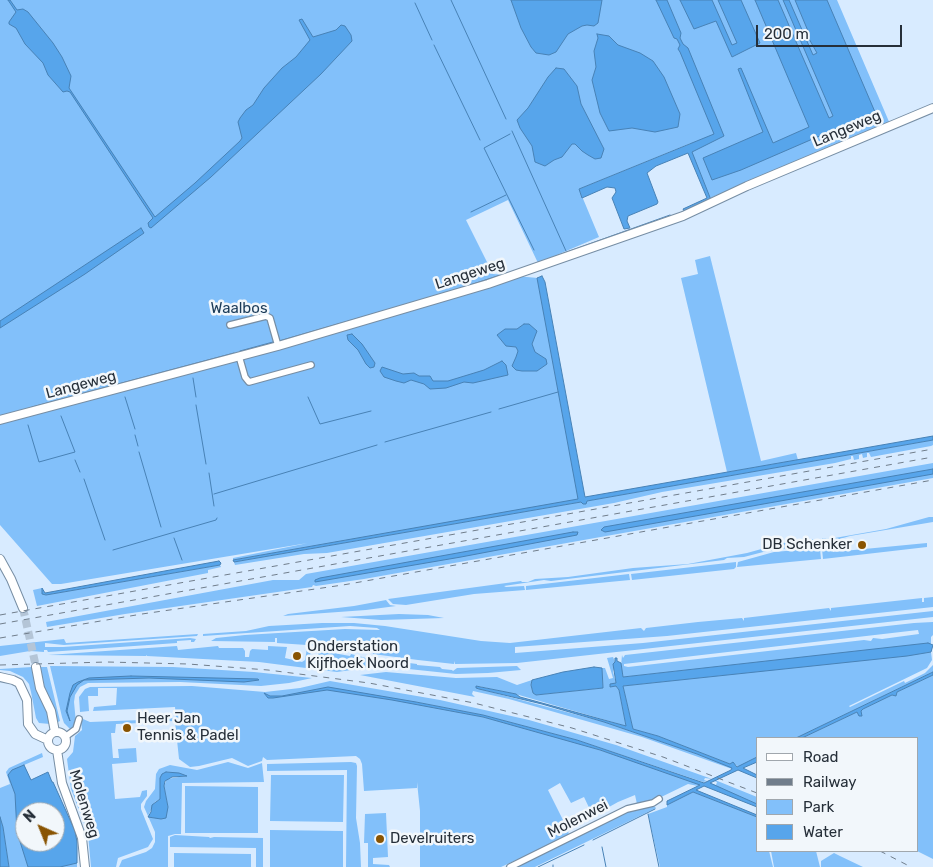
<!DOCTYPE html>
<html>
<head>
<meta charset="utf-8">
<style>
  body { margin:0 }
  #map { position:relative; width:933px; height:867px; overflow:hidden; background:#d8ebff; font-family:Rubik,sans-serif }
  canvas { display:block }
  .legend { position:absolute; left:756px; top:737px; width:162px; height:115px; box-sizing:border-box; background:#f2f7fb; border:1px solid #a0a7ad; margin:0; padding:6px 9px; list-style:none; font-size:15px; color:#262f39 }
  .legend li { display:flex; align-items:center; gap:10px; height:25px }
  .legend b { width:25px; border:1px solid #a0a7ad }
  .north { position:absolute; left:15px; top:802px; width:50px; height:50px; box-sizing:border-box; background:#f2f7fb; border:1px solid #a0a7ad; border-radius:50%; rotate:316deg; font-size:14px; font-weight:700; line-height:20px; text-align:center; color:#262f39 }
  .north::after { content:''; display:block; margin:auto; width:18px; height:22px; background:#895402; clip-path:polygon(50% 0,100% 100%,50% 72%,0 100%) }
  .scale { position:absolute; left:756px; top:25px; width:146px; height:22px; box-sizing:border-box; border:2px solid #262f39; border-top:0; padding-left:6px; font-size:15px; line-height:18px; white-space:nowrap; color:#262f39; -webkit-text-stroke:4px #f2f7fb; paint-order:stroke }
</style>
</head>
<body>
<div id="map">
<canvas width="933" height="867"></canvas>
<ul class="legend">
<li><b style="height:6px;background:#fff"></b>Road</li>
<li><b style="height:6px;background:#707d8b"></b>Railway</li>
<li><b style="height:14px;background:#82c0fa"></b>Park</li>
<li><b style="height:14px;background:#57a5eb"></b>Water</li>
</ul>
<div class="north">N</div>
<div class="scale">200 m</div>
</div>
<script>
const g = document.querySelector('canvas').getContext('2d');
g.lineJoin = 'round';
function paint(path, color) {
  g.fillStyle = color;
  g.fill(path, 'evenodd');
}
function poly(rows) {
  const path = new Path2D();
  for (const r of rows) {
    if (r.length === 3) {
      path.moveTo(r[0] + r[2], r[1]);
      path.arc(r[0], r[1], r[2], 0, 2 * Math.PI);
      continue;
    }
    path.moveTo(r[0], r[1]);
    for (let i = 2; i < r.length; i += 2) path.lineTo(r[i], r[i + 1]);
  }
  return path;
}
function strokePath(path, color, width, dash) {
  g.strokeStyle = color;
  g.lineWidth = width;
  g.lineCap = dash ? 'butt' : 'round';
  g.setLineDash(dash || []);
  g.stroke(path);
}
function drawText(font, color, halo, rows, align = 'center') {
  g.font = font + ' Rubik,sans-serif';
  g.lineWidth = 5;
  g.setLineDash([]);
  g.textBaseline = 'middle';
  g.strokeStyle = halo;
  g.fillStyle = color;
  for (const [text, x, y, turn = 0] of rows) {
    g.save();
    g.translate(x, y);
    g.rotate((+turn || 0) * Math.PI / 180);
    g.textAlign = isNaN(turn) ? turn : align;
    if (halo) g.strokeText(text, 0, 0);
    g.fillText(text, 0, 0);
    g.restore();
  }
}
paint(poly([
  [0,0,837,0,890,124,710,198,691,152,691,143,579,189,599,237,538,263,508,200,466,220,493,274,538,278,581,500,233,560,233,558,308,543,61,584,52,584,0,525],
  [710,256,761,461,796,453,798,460,727,472,681,278,698,274,695,260],
  [933,440,933,445,931,446,871,457,869,453,867,453,867,457,863,458,862,454,859,455,859,459,854,460,853,456,851,456,851,459,835,463,662,492,614,503,327,553,304,554,235,565,234,562,581,502,585,504,587,501],
  [933,463,933,478,364,579,316,586,313,585,312,587,125,614,47,627,46,622,273,580,299,580,306,574],
  [929,517,933,517,933,522,850,536,822,544,822,538,829,539,886,529],
  [813,539,813,545,767,551,744,557,727,558,724,560,551,581,544,580,504,586,506,587,524,586,525,590,474,594,406,605,393,604,388,599,521,581,522,582,528,582,535,579,568,577,633,568,688,564,747,553,783,543],
  [927,543,927,547,823,559,822,549,832,548,833,552],
  [809,549,811,550,820,549,821,559,737,567,738,562,774,552],
  [736,562,736,567,734,569,632,580,631,574],
  [220,565,221,567,208,570,208,573,37,606,33,590,42,588,42,594,46,595],
  [629,574,630,580,526,590,526,586],
  [933,597,933,607,667,636,515,647,515,653,643,643,933,611,933,617,517,663,455,664,455,661,454,664,418,660,373,654,372,650,371,653,307,645,277,643,277,638,275,638,275,642,211,641,216,638,245,635,345,629,380,630,377,628,350,626,203,636,203,634,246,631,269,626,322,623,354,623,385,626,481,641,510,643,641,628,644,631,646,628,698,622,742,618,744,621,744,618,829,608,831,611,831,608,922,598,922,602,924,602,924,598],
  [386,600,390,605,396,606,366,610,283,616,288,614,354,606],
  [399,614,428,615,444,618,381,620,341,617],
  [933,622,933,635,931,637,931,644,623,677,621,666,622,655,623,658,625,655,914,623],
  [918,630,919,634,882,639,873,638,871,641,864,640,628,667,624,666,624,664],
  [198,634,197,636,64,645,45,643,45,647,63,647,190,638,196,639,194,642,191,642,191,640,177,641,177,643,48,652,47,650,44,650,44,652,30,651,0,656,0,646,64,639,66,643],
  [177,646,178,650,218,646,219,648,243,648,245,651,245,657,249,657,250,651,252,649,268,650,268,646,287,647,285,658,302,662,305,660,307,648,311,649,310,657,312,658,312,661,313,658,323,659,323,655,318,655,319,650,332,651,333,653,350,656,351,654,366,658,366,657,385,660,384,664,386,665,386,660,417,664,417,665,440,667,442,669,452,670,453,671,457,668,517,666,521,670,488,673,456,674,380,666,337,672,259,662,147,656,147,655,146,656,48,655],
  [931,652,932,660,927,668,849,706,850,707,904,681,905,683,925,673,933,665,933,672,796,738,757,738,757,757,739,767,733,763,730,764,658,736,633,729,623,686],
  [613,657,615,662,613,672,616,683,611,687,616,686,619,690,626,726,519,695,478,686,476,688,604,722,697,754,731,767,732,769,642,737,509,699,473,691,472,694,475,697,360,675,386,672,456,678,497,677,517,685,532,680,531,685,533,693,537,695,603,688,602,668,605,668,609,679,613,678,607,658],
  [50,666,173,667,254,672,312,678,289,683,261,686,180,682,88,683,80,687,75,695,74,702,76,723,72,731,64,723,62,717],
  [32,667,35,686,49,712,50,724,39,723,36,718,31,692,29,684,23,677,10,671,0,670,0,669],
  [39,667,47,667,60,721,58,722,54,707,43,688],
  [933,675,933,859,917,851,917,738,802,738,857,712,861,715,861,711,863,709,892,695,896,696,897,692],
  [330,681,440,700,529,720,616,745,712,779,705,778,704,780,707,781,703,782,577,740,483,715,416,702,416,704,483,717,568,740,634,761,701,785,698,786,688,784,655,800,637,804,635,795,618,802,593,816,584,797,571,803,560,783,548,790,568,830,569,836,501,867,420,867,420,811,417,782,417,788,364,791,362,764,360,759,356,756,267,760,263,757,262,761,248,766,232,758,199,766,190,767,179,759,175,721,146,722,146,719,176,718,175,707,93,711,94,707,116,705,117,688,98,688,98,696,88,696,89,711,80,712,79,697,85,689,90,687,192,686,265,692,300,688],
  [83,719,90,722,141,720,141,723,116,724,115,733,111,733,113,758,119,758,118,749,136,748,137,762,112,764,115,799,140,797,142,791,147,790,147,796,141,804,141,809,153,839,148,847,118,858,116,867,91,867,88,834,71,789,67,759,73,752,75,736,82,730,81,721],
  [42,753,43,757,24,765,31,780,25,812,25,842,55,842,75,831,77,842,77,867,9,867,3,827,0,817,0,788,10,784,6,772,9,768],
  [228,762,248,768,262,763,264,782,182,783,181,834,175,834,168,836,168,867,119,867,122,860,146,852,152,848,155,842,155,832,144,807,146,801,155,789,156,774,159,769,170,765,197,770],
  [166,772,185,776,167,779,164,786,168,807,148,816,155,802,160,799],
  [351,762,356,763,357,766,356,818,360,843,361,867,346,867,347,770,267,771,267,764],
  [271,775,344,775,343,822,270,821],
  [715,780,757,797,757,804,710,785,710,783,716,785,717,782,714,781],
  [185,786,258,787,258,833,185,833],
  [693,792,757,817,757,851,769,851,773,867,660,867,648,814,667,807,667,805],
  [654,806,656,808,535,867,516,867,633,808],
  [386,813,388,857,373,858,373,864,389,865,390,867,368,867,368,843,364,843,365,814],
  [270,830,343,831,343,867,270,867],
  [175,835,209,837,210,838,214,837,263,838,263,867,256,867,256,848,170,847,170,837],
  [771,851,816,851,820,867,774,867],
  [174,853,251,854,251,867,174,867],
  [834,853,840,856,863,867,821,867,821,861]
]), '#82c0fa');
const water = poly([
  [8,0,10,0,17,10,23,9,28,12,53,43,62,57,71,76,69,88,155,217,195,183,240,141,242,138,238,122,240,118,246,110,253,105,264,88,282,68,296,57,310,40,299,20,302,19,313,37,336,30,341,25,345,26,351,35,352,41,321,74,211,177,151,228,149,227,148,223,153,218,70,92,67,91,63,92,48,75,43,63,25,44,16,28,9,24,9,22,16,12,8,0],
  [511,0,602,0,598,23,594,26,587,25,582,26,568,34,556,52,549,55,536,53,531,47,521,28,511,0],
  [656,0,667,0,681,33,680,38,683,44,688,48,724,136,692,152,711,200,684,211,683,209,707,198,688,153,656,166,647,173,658,202,657,204,628,216,627,221,630,228,624,229,612,198,616,192,615,188,607,187,582,198,579,189,714,134,680,52,678,49,680,45,677,39,674,38,656,0],
  [680,0,712,0,732,45,737,43,718,0,741,0,760,43,732,57,716,21,694,29,680,0],
  [755,0,778,0,829,118,833,116,783,0,789,0,813,55,817,53,808,37,808,31,795,0,827,0,875,112,741,170,712,180,703,158,763,132,738,69,741,68,773,143,809,127,755,0],
  [597,34,609,36,618,45,640,53,653,61,664,77,680,114,678,127,655,132,632,128,609,131,600,113,592,80,596,67,594,51,598,38,597,34],
  [556,68,564,69,577,86,581,104,604,149,601,158,595,159,588,155,582,151,575,144,572,144,562,157,554,160,545,166,535,162,532,146,520,128,517,120,528,108,548,77,556,68],
  [141,228,144,233,85,274,0,328,0,321,141,228],
  [542,276,545,282,585,497,933,436,933,440,587,501,586,504,583,504,581,502,234,562,233,560,578,499,537,278,542,276],
  [524,324,529,324,537,331,532,344,535,352,546,359,547,364,537,371,522,371,516,370,512,366,516,357,518,351,516,347,506,346,497,335,505,329,517,329,524,324],
  [352,334,362,344,375,363,374,367,370,368,366,364,358,350,348,340,347,335,352,334],
  [502,361,506,365,508,375,473,383,464,382,446,388,430,389,424,384,411,380,404,383,396,381,384,377,380,371,382,367,403,374,414,373,419,376,430,376,433,381,448,381,484,370,502,361],
  [933,469,933,474,605,532,601,530,604,527,933,469],
  [573,532,578,532,577,535,461,557,315,582,315,580,320,578,573,532],
  [219,561,221,563,220,565,46,595,42,594,42,588,45,593,219,561],
  [928,643,933,645,931,652,907,656,623,686,633,729,658,736,730,764,733,762,737,767,757,757,757,762,743,768,757,775,757,778,738,770,710,783,757,804,757,807,704,786,696,790,757,815,757,817,693,792,667,805,667,801,700,785,600,750,483,717,392,700,327,690,273,698,268,698,264,693,270,696,282,696,328,687,416,702,483,715,577,740,704,783,731,770,732,768,697,754,604,722,542,704,479,689,476,688,476,686,516,694,520,697,626,726,619,690,616,686,610,687,610,684,616,683,613,664,615,662,615,658,617,658,617,661,621,663,623,677,928,643],
  [594,667,602,668,603,688,536,695,533,693,531,685,532,680,563,672,594,667],
  [933,672,933,675,897,692,896,696,892,695,863,709,861,711,862,716,859,716,857,712,802,738,796,738,933,672],
  [131,676,258,679,259,680,244,682,149,678,84,680,77,685,70,697,67,711,70,721,66,711,70,693,73,685,78,682,89,678,131,676],
  [24,765,31,780,48,772,52,782,53,782,75,831,77,842,77,863,60,867,28,867,17,832,15,794,8,775,12,770,24,765],
  [25,812,55,812,55,842,25,842,25,812],
  [166,772,179,773,187,776,172,777,165,781,164,786,168,807,166,818,161,819,148,817,151,812,152,805,160,799,160,778,162,774,166,772],
  [0,817,3,827,9,867,0,867,0,817]
]);
paint(water, '#57a5eb');
strokePath(water, '#4882b6', 1);
strokePath(poly([
  [451,0,506,119],
  [415,3,432,40],
  [434,45,480,140],
  [512,131,566,251],
  [510,134,484,148,534,250],
  [471,212,506,195],
  [553,257,670,215],
  [442,294,507,273],
  [279,341,390,309],
  [240,351,273,342],
  [193,378,196,397],
  [125,397,135,429],
  [308,397,320,424,371,411],
  [196,405,206,464],
  [32,407,234,353],
  [499,409,558,392],
  [28,425,39,462,75,452,61,416],
  [135,435,138,446],
  [385,442,491,412],
  [139,452,161,527],
  [75,460,80,472],
  [209,473,214,506],
  [84,479,105,540],
  [214,494,377,445],
  [174,538,182,560],
  [113,550,216,520,217,518],
  [648,814,659,867],
  [593,840,655,809],
  [602,847,606,867],
  [553,865,553,867],
  [538,867,584,845]
]), '#4882b6', 1);
strokePath(poly([
  [23,608,36,667]
]), '#b4c5d7', 8, [8, 4]);
const street = poly([
  [230,325,266,316,270,318,278,346],
  [239,356,245,377,249,382,311,365],
  [65,737,76,729,79,719],
  [510,867,627,809,653,803,659,799]
]);
const secondary = poly([
  [0,420,278,346,488,284,683,216,747,186,933,108],
  [0,559,11,579,23,608],
  [36,667,40,688,51,711,55,732],
  [0,677,13,680,19,683,27,700,28,724,35,734,48,740],
  [57,741,9],
  [57,750,62,783,82,838,85,867]
]);
strokePath(street, '#778ea4', 8);
strokePath(secondary, '#778ea4', 10);
strokePath(street, '#fff', 5.5);
strokePath(secondary, '#fff', 8);
strokePath(poly([
  [0,615,933,449],
  [0,624,933,457],
  [0,638,142,614,343,585,933,480],
  [0,665,107,662,188,664,268,670,369,683,474,703,572,728,663,757,757,793],
  [880,851,911,867]
]), '#707d8b', 1, [6, 6]);
for (const [x, y, r, color] of [
  [862,545,5,"#895402"],
  [297,656,5,"#895402"],
  [127,728,5,"#895402"],
  [380,839,5,"#895402"]
]) {
  const dot = new Path2D();
  dot.arc(x, y, r, 0, 2 * Math.PI);
  g.fillStyle = color;
  g.fill(dot);
  strokePath(dot, '#f2f7fb', 2);
}
drawText('15px', '#262f39', '#f2f7fb', [
  ["Langeweg",847,129,-23],
  ["Langeweg",470,274,-18],
  ["Langeweg",81,385,-15],
  ["Molenweg",84,804,73],
  ["Molenwei",578,819,-27]
]);
drawText('15px', '#1b3b58', '#f2f7fb', [
  ["Waalbos",239,309]
]);
drawText('15px', '#262f39', '#f2f7fb', [
  ["DB Schenker",852,545,"right"],
  ["Onderstation",307,647],
  ["Kijfhoek Noord",307,664],
  ["Heer Jan",137,719],
  ["Tennis & Padel",137,736],
  ["Develruiters",390,839]
], 'left');
</script>
</body>
</html>
